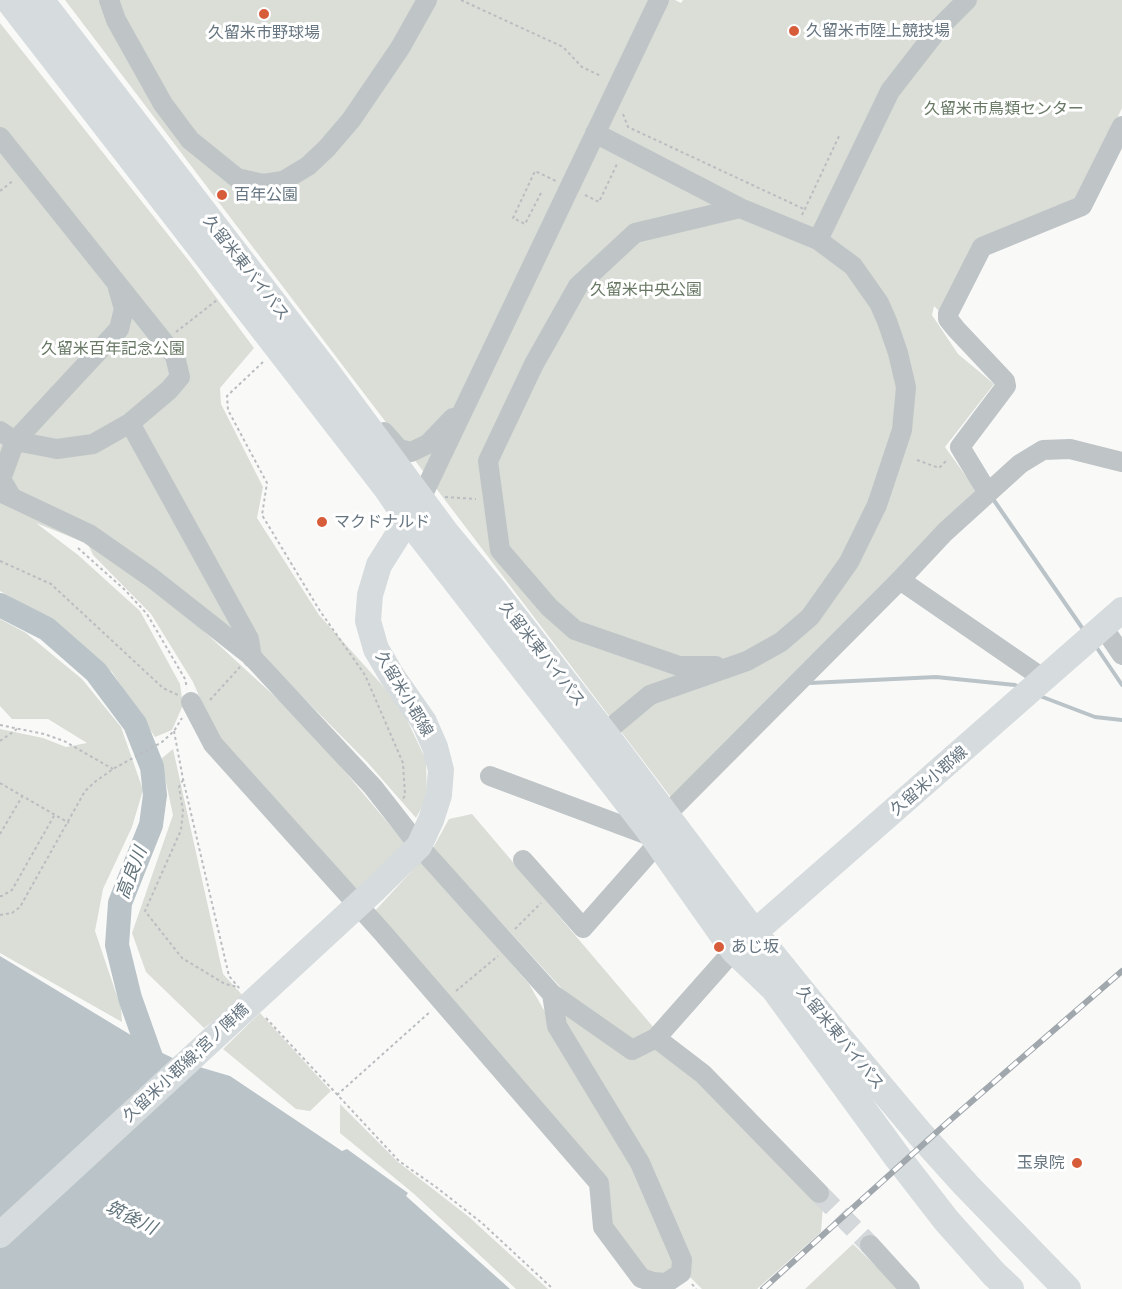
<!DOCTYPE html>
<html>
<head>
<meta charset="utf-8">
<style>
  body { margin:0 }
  canvas { display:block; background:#f9f9f8 }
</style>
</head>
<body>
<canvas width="1122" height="1289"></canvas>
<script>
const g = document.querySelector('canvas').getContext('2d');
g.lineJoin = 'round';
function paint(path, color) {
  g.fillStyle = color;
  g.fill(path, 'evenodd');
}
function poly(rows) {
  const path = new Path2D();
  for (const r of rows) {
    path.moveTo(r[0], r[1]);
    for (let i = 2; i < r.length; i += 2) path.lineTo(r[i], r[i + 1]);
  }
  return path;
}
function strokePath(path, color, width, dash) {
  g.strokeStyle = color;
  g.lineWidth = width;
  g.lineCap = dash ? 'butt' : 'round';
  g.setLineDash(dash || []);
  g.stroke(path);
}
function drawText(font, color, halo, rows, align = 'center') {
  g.font = font + ' Inter,"Noto Sans JP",sans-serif';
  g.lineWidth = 6;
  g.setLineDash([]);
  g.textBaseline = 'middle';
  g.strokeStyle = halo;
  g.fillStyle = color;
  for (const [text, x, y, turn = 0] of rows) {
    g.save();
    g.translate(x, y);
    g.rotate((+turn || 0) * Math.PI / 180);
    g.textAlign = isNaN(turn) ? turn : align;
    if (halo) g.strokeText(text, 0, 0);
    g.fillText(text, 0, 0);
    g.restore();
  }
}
paint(poly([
  [65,0,675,0,681,3,683,0,1122,0,1122,108,1080,196,1058,212,994,232,942,314,934,306,932,315,958,354,994,384,945,447,976,490,975,499,673,800],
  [0,23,189,261,254,348,220,388,221,404,263,487,257,518,319,615,400,705,426,760,427,797,416,818,368,763,276,670,184,613,307,726,407,846,355,892,216,740,200,698,193,682,151,614,93,555,88,544,36,523,78,555,140,611,180,684,183,705,172,730,155,737,112,672,32,609,0,591],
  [0,619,26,633,82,679,121,727,143,790,132,827,103,889,95,931,121,1008,122,1022,0,953,0,729,43,738,66,747,87,743,48,719,12,719,0,706],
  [173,749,223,974,244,997,204,1028,146,972,132,933,173,815,161,759],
  [472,814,654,1028,633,1045,575,1003,433,848,449,819],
  [421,861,529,984,626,1153,677,1260,674,1268,659,1276,643,1272,608,1223,606,1180,373,913],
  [260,1013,331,1091,310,1111,296,1109,223,1049],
  [569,1015,631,1058,660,1047,711,1086,823,1205,821,1232,757,1289,702,1289,687,1274,560,1018],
  [340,1104,398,1162,469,1217,548,1289,516,1289,413,1193,340,1133],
  [853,1244,900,1289,805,1289]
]), '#daded7');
paint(poly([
  [0,956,154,1049,179,1061,230,1076,342,1151,347,1149,408,1193,406,1196,510,1289,0,1289]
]), '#bac4c8');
strokePath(poly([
  [993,499,1085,632],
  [1095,645,1122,685],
  [810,683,936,677,1015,685,1019,687],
  [1040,696,1095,717,1122,720]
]), '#bac4c8', 4);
strokePath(poly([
  [0,605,47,629,96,672,135,724,152,767,155,795,151,825,120,903,117,945,130,998,157,1074]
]), '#bac4c8', 24);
strokePath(poly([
  [819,1193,870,1245]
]), '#d4d8da', 20, [20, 10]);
strokePath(poly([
  [461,0,563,47,582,67,601,76],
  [623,114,628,127,806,210],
  [0,191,14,180],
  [541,193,525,224,513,218,535,171,556,181],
  [585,195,599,202,617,164],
  [802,215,840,134],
  [176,332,217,300],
  [263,362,227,396,228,410,267,483,262,515,320,611,365,675,403,763,405,795,403,799],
  [917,460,939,468,948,459],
  [445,497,476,499],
  [78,548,125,590,147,614,185,679,187,688],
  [0,561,51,584,163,688,178,695],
  [210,700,240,667],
  [0,725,44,734,64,741,113,769],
  [174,731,183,779,229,976,240,989],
  [0,741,17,729],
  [183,780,179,787,183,811,181,830,145,911,182,958,225,984,238,987],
  [0,783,69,823],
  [0,834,23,795],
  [0,896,2,896,12,890,55,814],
  [0,915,12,913,20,907,85,791,96,781,113,769,162,742,174,731,182,718],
  [515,929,541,903],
  [456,991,498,956],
  [266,1018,399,1161,436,1187,482,1223,553,1289],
  [337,1095,431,1011],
  [692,1284,696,1289]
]), '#babdc0', 2, [3, 3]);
strokePath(poly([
  [109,0,116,20,163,104,190,140,237,178,263,184,283,181,308,166,327,148,351,120,400,48,427,0],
  [595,133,740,208,818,240,853,266,879,303,887,321,898,353,906,387,902,430,877,505,849,562,810,617,781,642,747,661,650,695,614,725,606,736],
  [0,137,175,356,180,377,169,390,130,423,93,444,57,449,15,441,0,431],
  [818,240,890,91,939,28,967,0],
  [130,423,249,639,252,658],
  [384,432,399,449,411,452,428,444,453,418],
  [0,492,89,534,152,578,251,656,373,787,419,846,552,994,632,1050,656,1038,734,950],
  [988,493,960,447,1006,386,1005,381,956,329,948,319,948,314,982,247,1082,206,1122,126],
  [11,496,1,479,15,441,119,329,124,309,118,288],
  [417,507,659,0],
  [900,580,1044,679],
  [1103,627,1122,655],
  [716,666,679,666,575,630,549,607,500,550,488,461,534,364,578,286,635,233,740,208],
  [191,702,213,744,382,932,599,1183,603,1227,641,1278,653,1282,666,1283,681,1273,682,1260,640,1163,557,1026,552,994],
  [490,776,653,837],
  [666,815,900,580,945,532,1020,464,1043,450,1070,449,1122,462],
  [523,860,583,928,658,843],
  [656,1038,703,1074,819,1193],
  [870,1245,910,1289]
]), '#bfc4c7', 20);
strokePath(poly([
  [739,946,1122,610],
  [0,1235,373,891,419,846,431,820,439,795,441,770,435,747,424,722,392,676,376,649,368,621,370,595,379,565,408,519]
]), '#d6dbde', 26);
strokePath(poly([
  [9,0,387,488,408,519,648,828,734,950,774,988,898,1158,946,1220,994,1274,1010,1289],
  [40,0,324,369,447,535,496,594,606,736,755,934,841,1040,920,1134,966,1185,1067,1289]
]), '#d6dbde', 28);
const rail = poly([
  [763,1289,948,1122,1122,971]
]);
strokePath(rail, '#a1a8ad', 6);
strokePath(rail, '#fff', 4, [11]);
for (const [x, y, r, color] of [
  [264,14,6,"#d75c3a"],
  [794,31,6,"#d75c3a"],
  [222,195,6,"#d75c3a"],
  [322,522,6,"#d75c3a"],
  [719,947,6,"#d75c3a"],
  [1077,1163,6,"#d75c3a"]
]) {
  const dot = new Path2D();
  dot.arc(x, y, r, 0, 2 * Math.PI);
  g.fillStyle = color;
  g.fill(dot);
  strokePath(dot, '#fff', 2);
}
drawText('16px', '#667580', '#fff', [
  ["久留米市陸上競技場",806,31],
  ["久留米市野球場",264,33,"center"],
  ["百年公園",234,195],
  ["マクドナルド",334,522],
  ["あじ坂",731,947],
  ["玉泉院",1065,1163,"right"]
], 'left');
drawText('16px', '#697965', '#fff', [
  ["久留米市鳥類センター",1004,109],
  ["久留米中央公園",646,290],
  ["久留米百年記念公園",113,349]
]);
drawText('16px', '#667580', '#fff', [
  ["久留米東バイパス",246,268,52],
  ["久留米東バイパス",542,654,52],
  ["久留米小郡線",404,694,59],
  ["久留米小郡線",929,781,-41],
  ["久留米東バイパス",840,1038,51],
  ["久留米小郡線;宮ノ陣橋",186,1063,-43]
]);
drawText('italic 18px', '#61737a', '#fff', [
  ["高良川",132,873,-69],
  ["筑後川",131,1218,26]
]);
</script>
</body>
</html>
